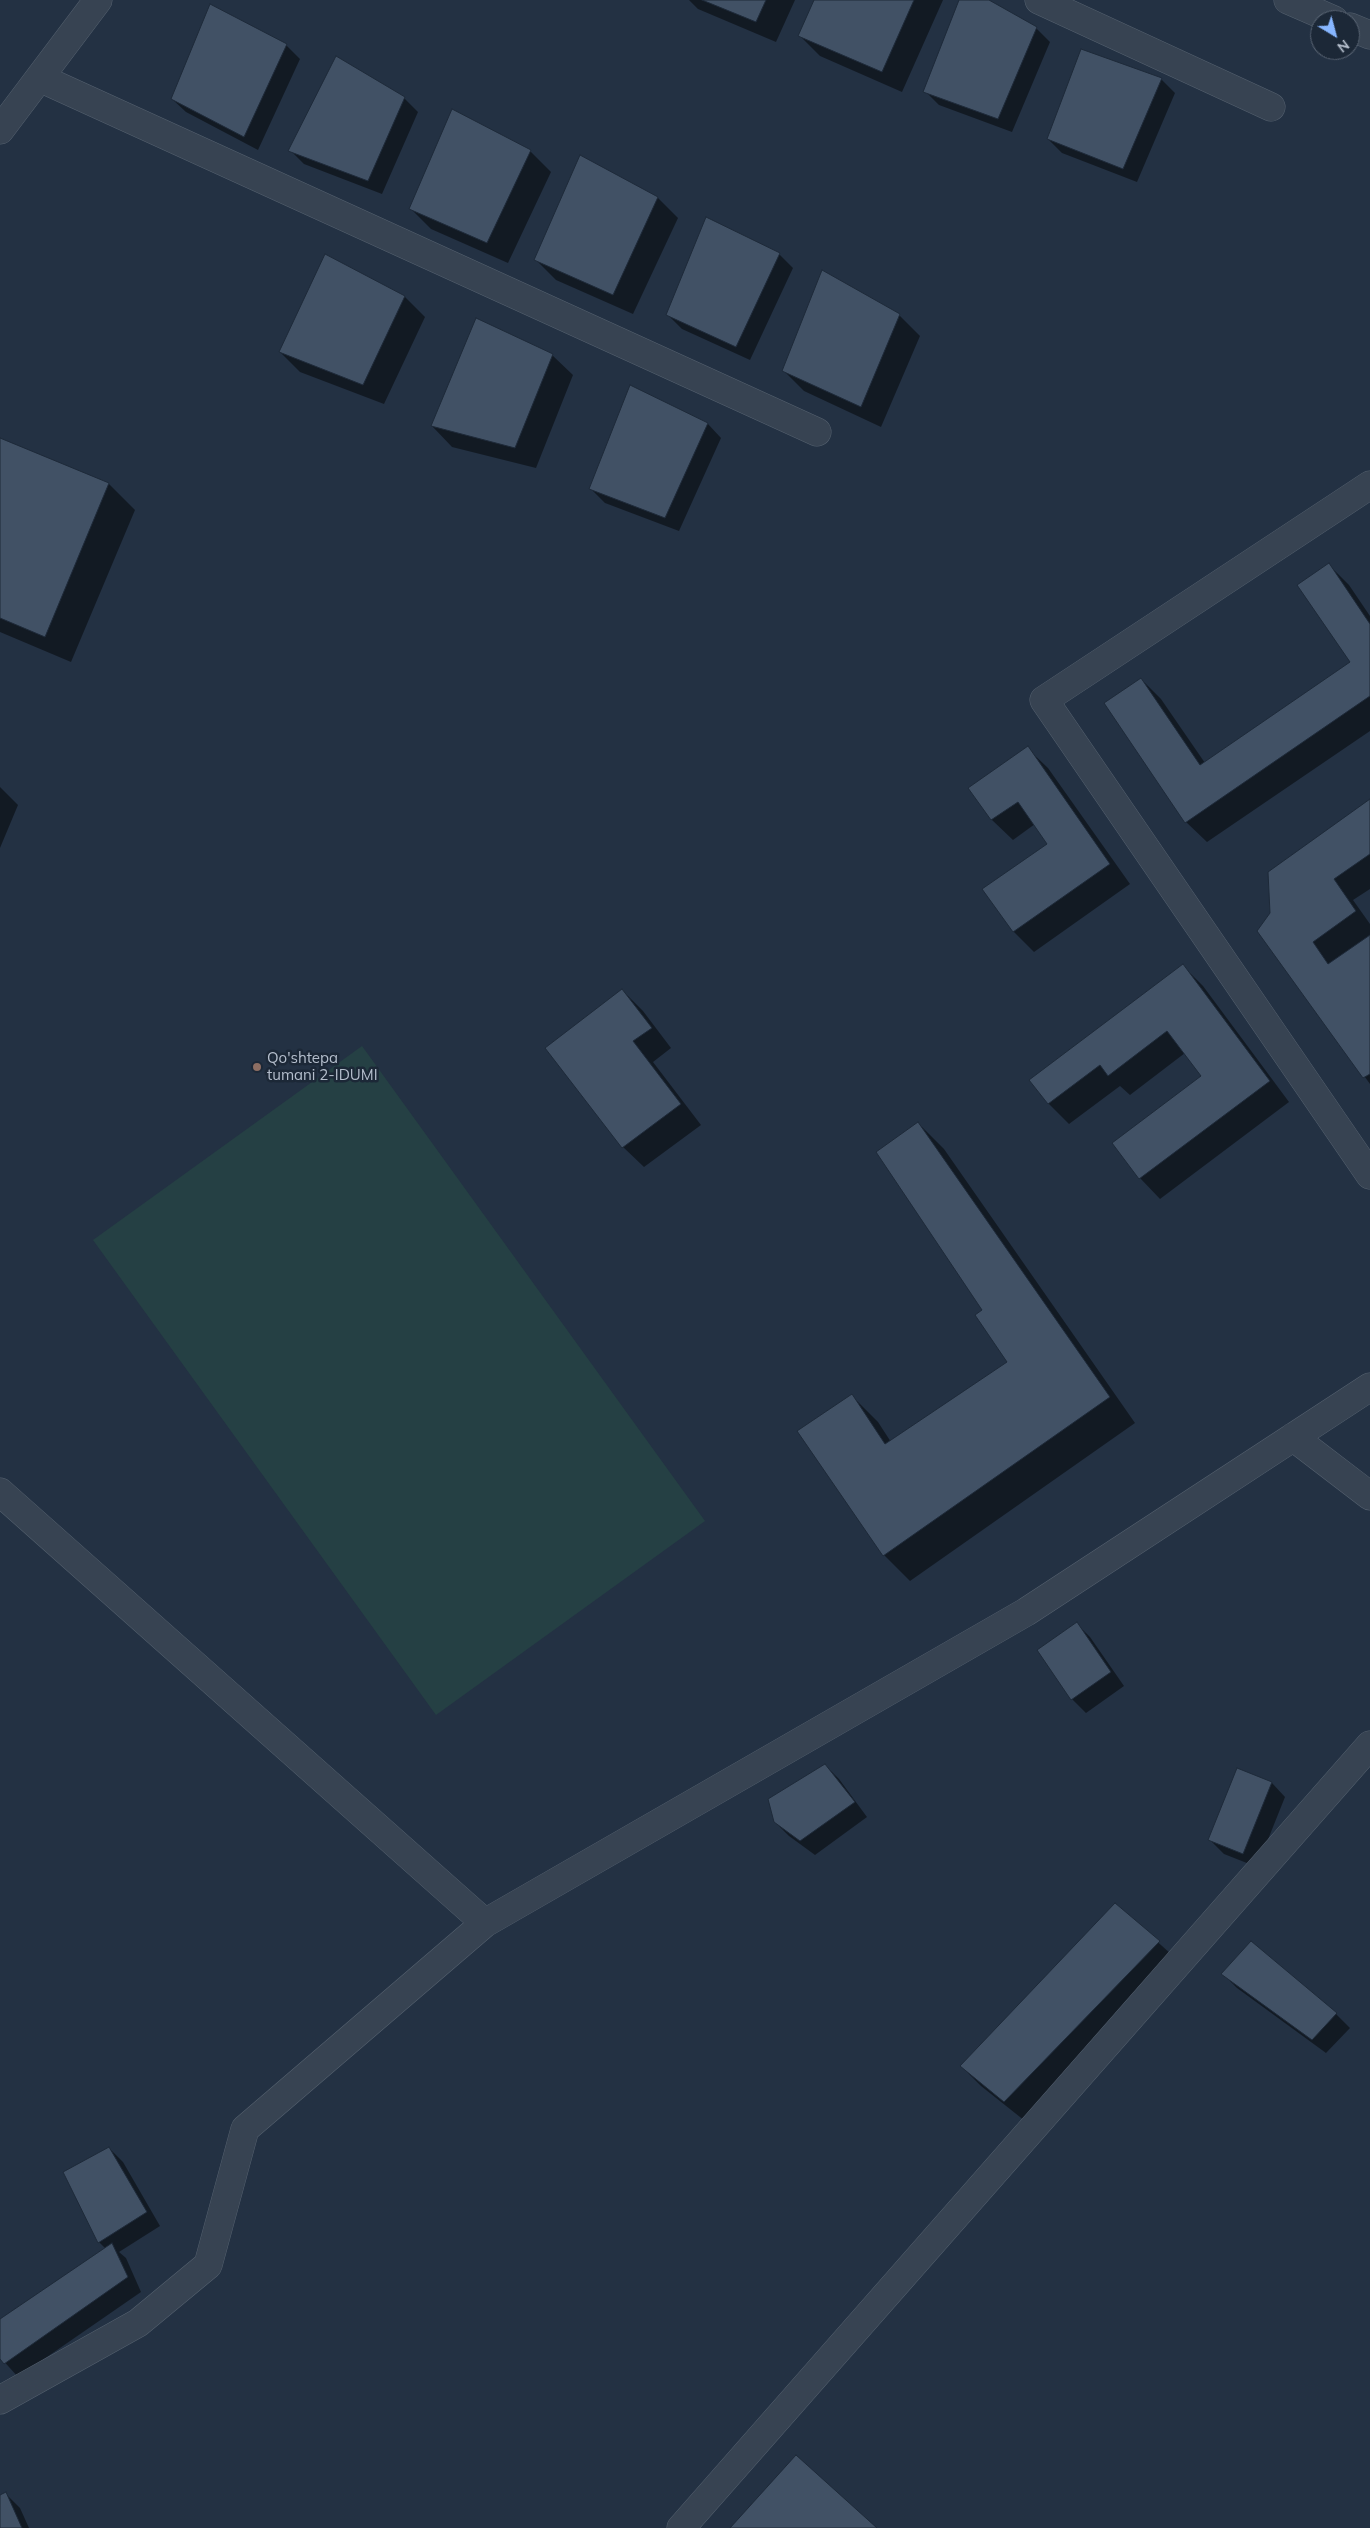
<!DOCTYPE html>
<html>
<head>
<meta charset="utf-8">
<style>
  body { margin:0 }
  #map { position:relative; width:1370px; height:2528px; overflow:hidden; background:#233143; font-family:Mulish,sans-serif }
  canvas { display:block }
  .north { position:absolute; left:1310px; top:10px; width:50px; height:50px; box-sizing:border-box; background:#1c2837; border:1px solid #596473; border-radius:50%; rotate:143deg; font-size:14px; font-weight:700; line-height:20px; text-align:center; color:#b4becc }
  .north::after { content:''; display:block; margin:auto; width:18px; height:22px; background:#87b6ff; clip-path:polygon(50% 0,100% 100%,50% 72%,0 100%) }
</style>
</head>
<body>
<div id="map">
<canvas width="1370" height="2528"></canvas>
<div class="north">N</div>
</div>
<script>
const g = document.querySelector('canvas').getContext('2d');
g.lineJoin = 'round';
function paint(path, color) {
  g.fillStyle = color;
  g.fill(path, 'evenodd');
}
function poly(rows) {
  const path = new Path2D();
  for (const r of rows) {
    path.moveTo(r[0], r[1]);
    for (let i = 2; i < r.length; i += 2) path.lineTo(r[i], r[i + 1]);
  }
  return path;
}
function strokePath(path, color, width, dash) {
  g.strokeStyle = color;
  g.lineWidth = width;
  g.lineCap = dash ? 'butt' : 'round';
  g.setLineDash(dash || []);
  g.stroke(path);
}
function drawText(font, color, halo, rows, align = 'center') {
  g.font = font + ' Mulish,sans-serif';
  g.lineWidth = 5;
  g.setLineDash([]);
  g.textBaseline = 'middle';
  g.strokeStyle = halo;
  g.fillStyle = color;
  for (const [text, x, y, turn = 0] of rows) {
    g.save();
    g.translate(x, y);
    g.rotate((+turn || 0) * Math.PI / 180);
    g.textAlign = isNaN(turn) ? turn : align;
    if (halo) g.strokeText(text, 0, 0);
    g.fillText(text, 0, 0);
    g.restore();
  }
}
paint(poly([
  [362,1046,705,1521,436,1715,93,1240]
]), '#254044');
paint(poly([
  [689,0,795,0,776,42,698,9],
  [815,0,943,0,902,92,820,56,800,36],
  [960,0,986,0,1036,28,1050,42,1012,132,939,105,925,91],
  [286,45,300,59,258,150,186,112,172,99],
  [1161,79,1175,93,1137,182,1062,153,1048,139],
  [404,98,418,112,382,194,304,164,290,150],
  [452,111,530,151,551,172,508,263,431,229,410,208],
  [581,157,658,198,678,218,633,314,556,280,536,260],
  [779,254,793,268,750,360,682,329,668,315],
  [326,256,405,297,425,317,384,404,300,372,280,352],
  [899,315,920,336,881,427,804,391,783,370],
  [552,355,573,375,536,468,452,447,432,426],
  [630,387,708,424,721,438,679,531,605,503,591,489],
  [0,439,109,484,135,510,71,662,0,632],
  [1329,565,1349,585,1370,616,1370,731,1207,842,1186,822,1105,703,1141,679,1161,699,1205,763,1352,663],
  [1027,748,1048,768,1130,884,1034,952,1014,932,984,889,1049,844,1035,824,1013,840,992,820,970,788],
  [0,787,18,805,0,848],
  [1370,800,1370,889,1353,900,1370,924,1370,1084,1259,931],
  [1183,966,1203,986,1289,1102,1160,1199,1140,1178,1203,1076,1185,1053,1130,1095,1120,1086,1069,1124,1049,1104,1031,1080],
  [622,990,643,1011,671,1048,653,1062,701,1125,644,1167,623,1147,547,1048],
  [918,1123,944,1149,1135,1423,910,1581,884,1555,798,1432,852,1396,878,1422,891,1442,1008,1362,983,1310],
  [1077,1624,1090,1637,1124,1686,1086,1713,1072,1699,1038,1651],
  [825,1765,839,1779,867,1817,815,1855,789,1836,775,1822],
  [1272,1783,1285,1797,1257,1867,1224,1854,1210,1840],
  [1115,1904,1180,1962,1025,2121,981,2086,961,2066],
  [1223,1974,1336,2014,1350,2028,1326,2053,1237,1988],
  [109,2148,123,2162,160,2226,119,2252,126,2258,141,2292,18,2377,0,2357,0,2320,106,2249,99,2242],
  [6,2494,20,2508,29,2528,0,2528,0,2496]
]), '#0007');
const building = poly([
  [702,0,766,0,756,22,702,0],
  [814,0,914,0,882,72,798,36,814,0],
  [959,0,989,0,1037,27,998,119,923,92,959,0],
  [210,4,287,44,244,137,171,99,210,4],
  [1081,49,1162,78,1123,169,1047,139,1081,49],
  [336,56,405,97,368,181,288,151,336,56],
  [452,109,531,150,487,243,409,209,452,109],
  [580,155,658,197,613,295,534,260,580,155],
  [706,217,780,253,736,347,666,315,706,217],
  [325,254,405,296,363,385,279,352,325,254],
  [822,270,900,314,861,407,782,371,822,270],
  [476,318,553,354,515,448,431,426,476,318],
  [630,385,708,423,665,518,589,489,630,385],
  [0,438,109,483,45,637,0,618,0,438],
  [1329,563,1370,624,1370,696,1185,823,1104,703,1141,678,1200,765,1350,662,1297,585,1329,563],
  [1028,746,1110,864,1013,932,982,889,1047,844,1018,802,991,820,968,788,1028,746],
  [1370,799,1370,854,1334,879,1356,911,1313,942,1328,964,1370,935,1370,1074,1363,1078,1257,931,1270,913,1268,872,1370,799],
  [1183,964,1270,1081,1139,1179,1112,1143,1201,1076,1167,1031,1108,1076,1100,1065,1048,1104,1029,1080,1183,964],
  [622,989,652,1028,633,1041,681,1104,622,1148,545,1048,622,989],
  [918,1122,1110,1397,883,1556,797,1431,852,1394,885,1444,1007,1362,975,1315,982,1310,876,1152,918,1122],
  [1077,1622,1111,1672,1071,1700,1037,1650,1077,1622],
  [825,1764,855,1802,800,1841,774,1822,768,1799,825,1764],
  [1237,1768,1272,1782,1243,1854,1208,1840,1237,1768],
  [1115,1903,1160,1941,1004,2102,960,2066,1115,1903],
  [1251,1941,1337,2013,1312,2040,1221,1974,1251,1941],
  [109,2147,147,2212,98,2243,63,2172,109,2147],
  [112,2243,128,2277,4,2364,0,2359,0,2319,112,2243],
  [796,2455,877,2528,730,2528,796,2455],
  [6,2492,22,2528,0,2528,0,2495,6,2492]
]);
paint(building, '#415165');
strokePath(building, '#1e2a39', 1);
const minor = poly([
  [1039,0,1271,107],
  [1288,0,1334,20],
  [1350,27,1370,35],
  [40,78,817,432],
  [0,130,98,0],
  [1370,485,1044,700,1370,1175],
  [1293,1437,1370,1496],
  [0,1492,485,1923,1026,1612,1370,1387],
  [0,2400,138,2323,208,2265,245,2129,485,1923],
  [681,2528,1370,1745]
]);
strokePath(minor, '#55616f', 29);
strokePath(minor, '#374352', 28);
for (const [x, y, r, color] of [
  [257,1067,5,"#8d6e63"]
]) {
  const dot = new Path2D();
  dot.arc(x, y, r, 0, 2 * Math.PI);
  g.fillStyle = color;
  g.fill(dot);
  strokePath(dot, '#1c2837', 2);
}
drawText('15px', '#b4becc', '#1c2837', [
  ["Qo'shtepa",267,1058],
  ["tumani 2-IDUMI",267,1075]
], 'left');
</script>
</body>
</html>
